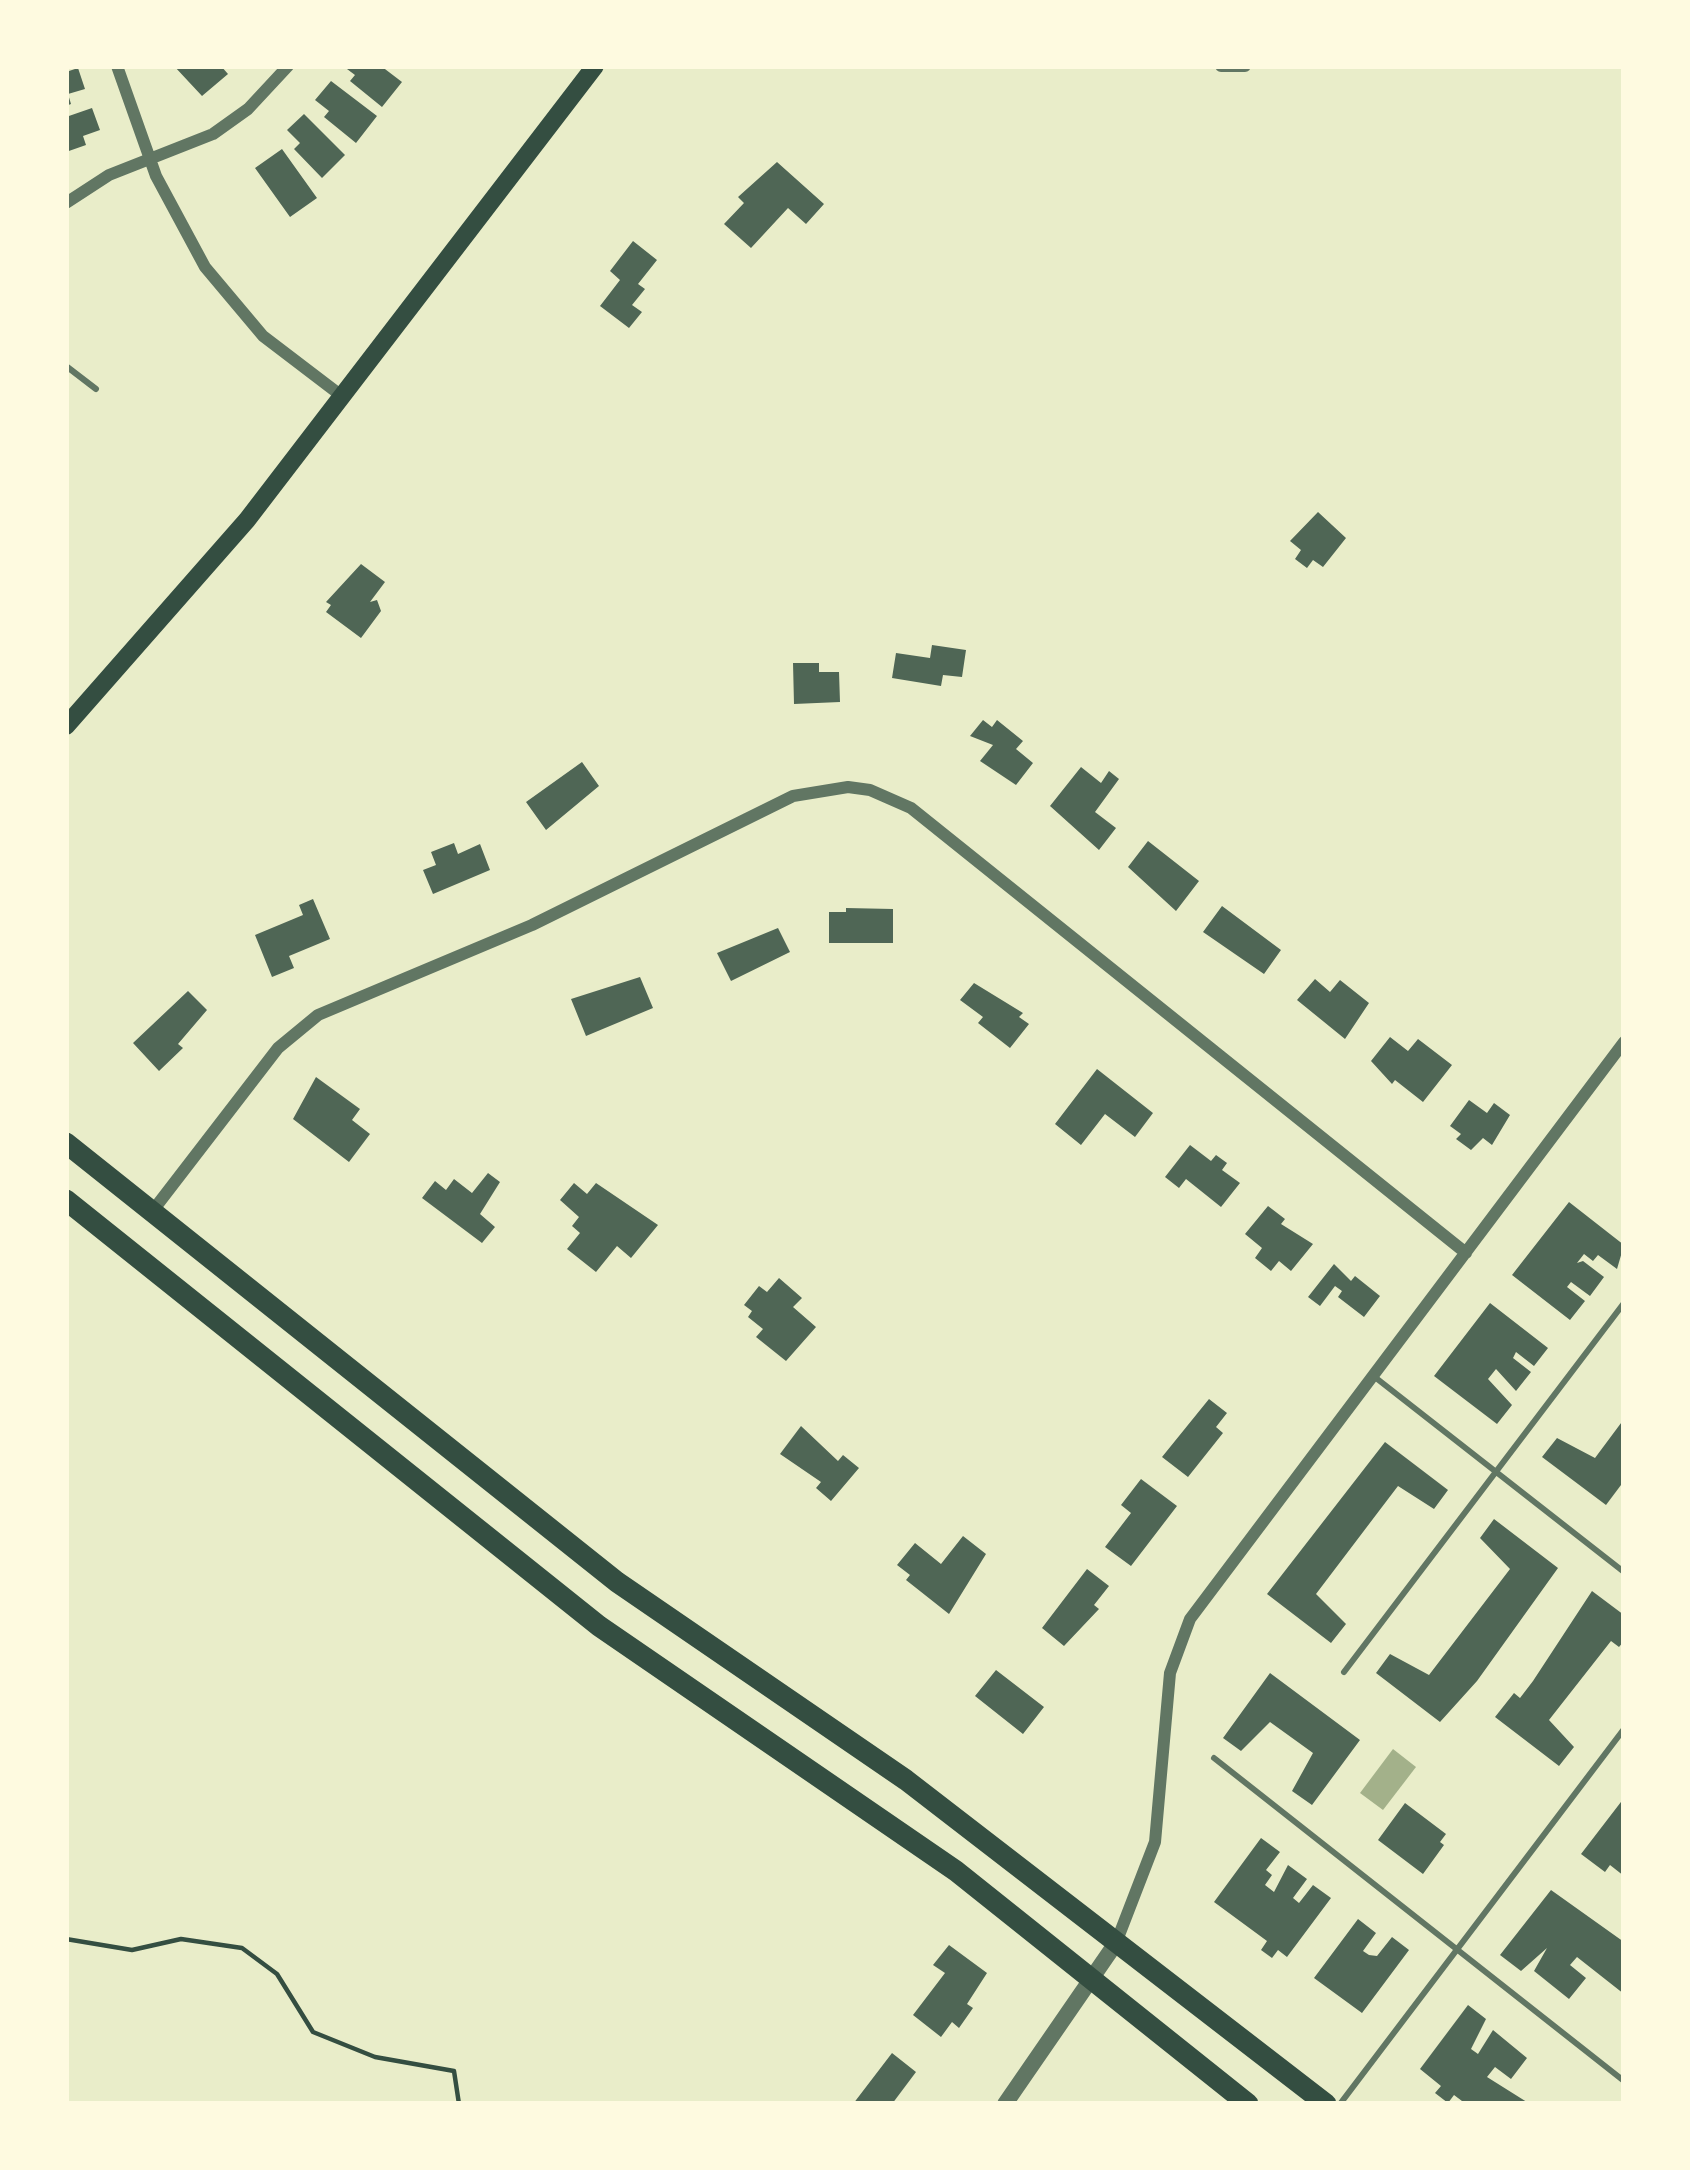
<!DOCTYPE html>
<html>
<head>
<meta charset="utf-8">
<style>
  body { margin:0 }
  #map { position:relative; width:1690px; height:2170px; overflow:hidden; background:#e9edc9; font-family:"Alegreya Sans",sans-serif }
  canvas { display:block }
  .frame { position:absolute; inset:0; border:69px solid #fefae0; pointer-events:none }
</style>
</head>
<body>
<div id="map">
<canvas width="1690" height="2170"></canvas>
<div class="frame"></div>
</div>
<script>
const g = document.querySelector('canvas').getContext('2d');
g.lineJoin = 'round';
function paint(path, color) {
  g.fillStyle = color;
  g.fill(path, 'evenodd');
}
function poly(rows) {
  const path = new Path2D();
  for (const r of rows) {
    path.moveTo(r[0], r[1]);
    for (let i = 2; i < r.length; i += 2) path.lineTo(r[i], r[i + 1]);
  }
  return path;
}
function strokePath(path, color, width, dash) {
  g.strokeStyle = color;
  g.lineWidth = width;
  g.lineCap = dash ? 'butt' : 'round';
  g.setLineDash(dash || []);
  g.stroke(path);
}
paint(poly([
  [1393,1749,1416,1767,1383,1810,1360,1793]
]), '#a3b18a');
paint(poly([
  [174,66,221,66,228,74,202,96],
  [343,66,381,66,402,82,382,107,350,81,355,75],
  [78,68,85,89,68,94,71,104,66,106,66,72],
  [331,81,377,116,356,143,324,117,329,111,315,100],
  [92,108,100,130,83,136,86,145,66,152,66,117],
  [304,114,345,155,322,178,294,149,300,143,287,130],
  [282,149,317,198,290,217,255,168],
  [777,162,824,204,806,224,788,208,751,248,724,224,744,203,738,197],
  [633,241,657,260,638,284,645,289,632,305,642,312,629,328,600,306,620,280,610,271],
  [1318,512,1346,538,1323,567,1313,560,1307,568,1295,559,1301,550,1290,541],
  [361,564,385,582,370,602,377,600,381,611,361,638,326,612,331,605,326,602],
  [932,645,966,650,962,677,943,675,941,686,892,678,896,653,930,658],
  [793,663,819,663,819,672,839,672,840,702,794,704],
  [983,720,992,727,997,720,1023,741,1016,749,1033,763,1016,785,980,761,993,745,970,736],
  [582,762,599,786,546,830,526,802],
  [1081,767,1101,783,1109,771,1119,779,1095,812,1116,828,1099,850,1050,806],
  [1148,841,1199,881,1176,911,1128,867],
  [454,843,458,854,480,844,490,870,433,894,423,870,436,865,431,852],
  [313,899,330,939,289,956,294,968,272,977,255,935,303,915,299,905],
  [1222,906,1281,950,1264,974,1203,932],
  [846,908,893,909,893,943,829,943,829,912,846,912],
  [778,928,790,952,731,981,717,953],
  [640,977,653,1008,586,1036,571,999],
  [1315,979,1330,992,1340,980,1369,1003,1345,1039,1297,1000],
  [974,983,1023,1013,1019,1017,1029,1024,1010,1048,978,1023,983,1017,960,1000],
  [188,991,207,1010,178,1044,183,1048,159,1071,133,1043],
  [1390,1037,1408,1051,1418,1039,1452,1065,1423,1102,1395,1080,1392,1084,1371,1061],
  [1097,1069,1153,1113,1135,1137,1105,1114,1081,1145,1055,1124],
  [316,1077,360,1109,352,1120,370,1134,349,1162,293,1119],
  [1469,1100,1487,1113,1494,1103,1510,1115,1492,1145,1483,1138,1471,1150,1456,1139,1461,1134,1450,1126],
  [1190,1145,1211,1161,1216,1155,1227,1163,1222,1170,1240,1183,1221,1207,1186,1179,1179,1188,1165,1177],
  [488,1173,500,1182,480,1214,495,1227,482,1243,422,1198,435,1181,446,1190,454,1179,472,1193],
  [574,1183,587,1194,596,1183,658,1225,631,1258,617,1246,596,1272,567,1249,580,1233,572,1226,579,1217,560,1200],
  [1569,1202,1624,1245,1617,1269,1598,1255,1593,1261,1584,1254,1577,1263,1583,1261,1604,1277,1590,1296,1571,1282,1567,1287,1585,1301,1570,1320,1512,1275],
  [1268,1206,1285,1219,1281,1224,1313,1244,1291,1271,1279,1261,1271,1271,1255,1258,1262,1248,1245,1234],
  [1334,1264,1351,1281,1355,1276,1380,1296,1364,1317,1338,1297,1342,1291,1335,1286,1320,1306,1308,1297],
  [779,1278,802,1298,793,1307,816,1327,786,1361,756,1337,763,1329,748,1317,752,1311,744,1305,759,1286,767,1292],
  [1490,1303,1548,1348,1534,1366,1516,1352,1513,1358,1531,1372,1516,1391,1496,1369,1488,1379,1512,1405,1497,1424,1434,1376],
  [1209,1399,1227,1413,1216,1427,1223,1433,1188,1477,1162,1457],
  [1624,1419,1624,1481,1606,1505,1542,1457,1557,1438,1595,1458],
  [801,1426,838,1461,843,1455,859,1468,831,1501,816,1488,821,1482,780,1454],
  [1385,1442,1448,1490,1434,1509,1398,1486,1382,1507,1316,1594,1346,1624,1331,1643,1267,1594],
  [1141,1479,1177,1506,1131,1566,1105,1547,1131,1513,1121,1505],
  [1494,1519,1558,1568,1477,1681,1440,1722,1376,1673,1390,1654,1429,1675,1510,1569,1480,1538],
  [963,1536,986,1554,949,1614,906,1580,910,1575,897,1565,915,1543,941,1564],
  [1087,1569,1109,1586,1094,1605,1099,1609,1064,1646,1042,1628],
  [1592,1591,1624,1615,1624,1641,1619,1647,1611,1641,1549,1720,1574,1747,1559,1766,1495,1717,1514,1693,1520,1698,1533,1681],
  [996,1670,1044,1707,1023,1734,975,1696],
  [1270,1673,1360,1740,1312,1805,1292,1791,1313,1753,1270,1722,1241,1751,1223,1738],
  [1624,1798,1624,1876,1610,1865,1605,1872,1581,1854],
  [1405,1803,1446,1834,1440,1842,1444,1845,1423,1874,1378,1840],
  [1261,1838,1280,1852,1266,1870,1272,1875,1265,1885,1274,1892,1288,1865,1307,1879,1293,1898,1299,1903,1313,1885,1331,1898,1287,1957,1278,1950,1272,1958,1261,1950,1267,1941,1214,1902],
  [1551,1890,1624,1942,1624,1994,1577,1957,1570,1965,1586,1978,1569,1999,1534,1971,1547,1948,1521,1971,1500,1955],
  [1358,1919,1376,1933,1363,1951,1369,1955,1377,1956,1392,1937,1409,1950,1362,2013,1314,1978],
  [949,1945,987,1973,967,2004,973,2008,959,2028,952,2022,941,2037,913,2015,945,1973,933,1965],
  [1468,2005,1486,2019,1471,2049,1478,2054,1493,2030,1527,2058,1511,2079,1495,2067,1487,2077,1530,2104,1466,2104,1454,2095,1448,2103,1435,2093,1441,2086,1420,2069],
  [892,2053,916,2072,892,2104,853,2104]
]), '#4f6655');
strokePath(poly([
  [66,1939,132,1950,181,1939,242,1948,277,1974,313,2032,375,2057,454,2071,459,2104]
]), '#344e41', 4.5);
strokePath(poly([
  [66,366,96,389],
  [1376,1378,1624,1572],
  [1344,1672,1624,1303],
  [1214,1758,1624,2081],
  [1340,2104,1624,1729]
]), '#617663', 6);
strokePath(poly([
  [117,66,156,176,205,267,263,336,343,397],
  [1221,66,1245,66],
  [66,203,109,175,213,134,248,109,288,66],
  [151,1213,278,1048,318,1015,532,925,793,796,848,787,870,790,911,808,1466,1253],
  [1116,1943,1155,1842,1170,1673,1190,1619,1624,1042]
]), '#617663', 12);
strokePath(poly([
  [1005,2104,1116,1943]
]), '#617663', 16);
strokePath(poly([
  [66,726,247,520,595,66]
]), '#344e41', 18);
strokePath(poly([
  [66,1143,617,1582,906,1780,1326,2104],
  [66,1200,599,1626,956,1871,1248,2104]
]), '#344e41', 21);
</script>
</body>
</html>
